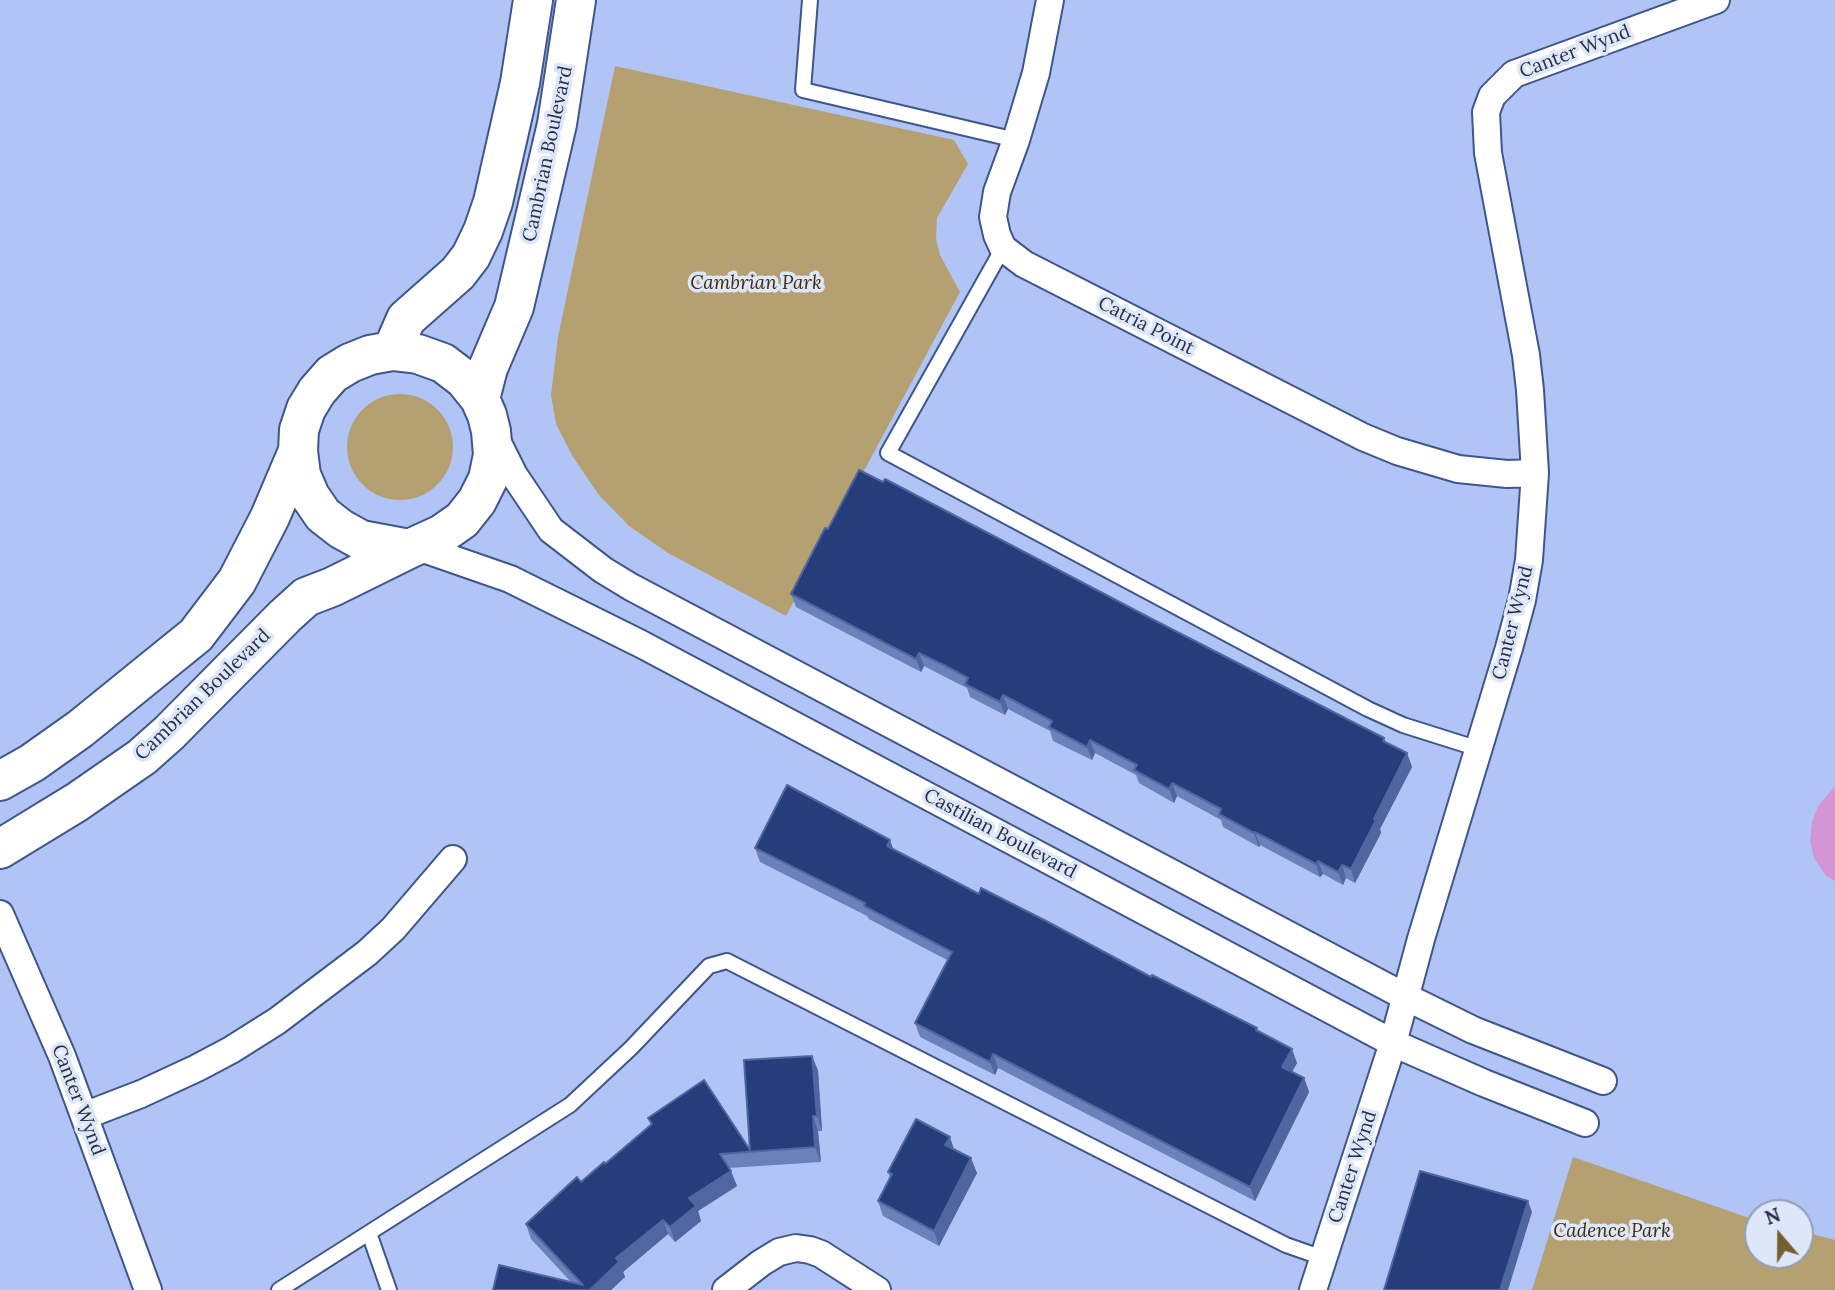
<!DOCTYPE html>
<html>
<head>
<meta charset="utf-8">
<style>
  body { margin:0 }
  #map { position:relative; width:1835px; height:1290px; overflow:hidden; background:#b0c5f6; font-family:Lora,serif }
  canvas { display:block }
  .north { position:absolute; left:1744px; top:1199px; width:70px; height:70px; box-sizing:border-box; background:#dee6f9; border:2px solid #949db1; border-radius:50%; rotate:340deg; font-size:19px; font-weight:700; line-height:28px; text-align:center; color:#252f46 }
  .north::after { content:''; display:block; margin:auto; width:24px; height:32px; background:#745f2e; clip-path:polygon(50% 0,100% 100%,50% 72%,0 100%) }
</style>
</head>
<body>
<div id="map">
<canvas width="1835" height="1290"></canvas>
<div class="north">N</div>
</div>
<script>
const g = document.querySelector('canvas').getContext('2d');
g.lineJoin = 'round';
function paint(path, color) {
  g.fillStyle = color;
  g.fill(path, 'evenodd');
}
function poly(rows) {
  const path = new Path2D();
  for (const r of rows) {
    if (r.length === 3) {
      path.moveTo(r[0] + r[2], r[1]);
      path.arc(r[0], r[1], r[2], 0, 2 * Math.PI);
      continue;
    }
    path.moveTo(r[0], r[1]);
    for (let i = 2; i < r.length; i += 2) path.lineTo(r[i], r[i + 1]);
  }
  return path;
}
function strokePath(path, color, width, dash) {
  g.strokeStyle = color;
  g.lineWidth = width;
  g.lineCap = dash ? 'butt' : 'round';
  g.setLineDash(dash || []);
  g.stroke(path);
}
function drawText(font, color, halo, rows, align = 'center') {
  g.font = font + ' Lora,serif';
  g.lineWidth = 7;
  g.setLineDash([]);
  g.textBaseline = 'middle';
  g.strokeStyle = halo;
  g.fillStyle = color;
  for (const [text, x, y, turn = 0] of rows) {
    g.save();
    g.translate(x, y);
    g.rotate((+turn || 0) * Math.PI / 180);
    g.textAlign = isNaN(turn) ? turn : align;
    if (halo) g.strokeText(text, 0, 0);
    g.fillText(text, 0, 0);
    g.restore();
  }
}
paint(poly([
  [615,66,954,140,968,164,937,218,936,239,940,255,960,292,786,616,668,553,629,526,599,495,573,457,556,424,551,395,558,337],
  [400,447,53],
  [1573,1157,1758,1221,1758,1255,1800,1255,1800,1231,1835,1240,1835,1290,1532,1290]
]), '#b5a071');
paint(poly([
  [1835,786,1835,881,1826,876,1814,858,1810,841,1812,822,1818,806]
]), '#d395d4');
const lane = poly([
  [810,0,803,90,1016,140],
  [1003,248,888,453,1368,709,1403,725,1479,749],
  [369,1233,389,1290],
  [279,1290,570,1105,631,1048,709,966,727,961,1286,1245,1323,1258]
]);
const street = poly([
  [1050,0,1036,73,1016,140,997,192,993,217,997,235,1003,248,1024,264,1363,437,1397,451,1458,469,1507,474,1535,473],
  [494,435,514,475,551,530,603,570,631,587,1404,996,1473,1030,1603,1081],
  [415,546,510,579,641,644,1393,1043,1484,1083,1585,1123],
  [0,914,62,1056,148,1290],
  [84,1116,141,1094,197,1068,231,1050,277,1021,367,953,393,929,453,859],
  [726,1290,761,1263,779,1252,796,1248,810,1250,821,1254,877,1290],
  [1313,1290,1393,1043,1421,939,1509,648,1522,600,1529,560,1535,473,1530,390,1526,355,1488,153,1486,112,1492,96,1514,74,1716,0]
]);
const secondary = poly([
  [392,351,418,354,443,363,464,379,480,399,487,415,491,431,493,455,488,479,477,501,462,520,442,534,409,549,361,540,341,529,323,515,310,496,301,475,298,451,299,430,306,409,317,391,332,374,350,363,370,355,392,351],
  [392,351,406,319,458,273,471,256,483,231,493,202,520,83,533,0],
  [480,399,488,368,514,307,557,124,576,0],
  [0,781,32,763,80,729,196,635,237,581,270,517,298,451],
  [0,849,77,802,142,757,169,733,285,616,306,597,332,587,409,549]
]);
strokePath(lane, '#40568a', 18);
strokePath(street, '#40568a', 30);
strokePath(secondary, '#40568a', 42);
strokePath(lane, '#fff', 14);
strokePath(street, '#fff', 26);
strokePath(secondary, '#fff', 38);
paint(poly([
  [791,594,1152,619,1384,738,1386,742,1407,753,1412,767,1380,829,1381,833,1355,883,1346,878,1343,885,1323,874,1320,877,1260,845,1259,847,1223,827,1221,820,1177,796,1174,803,1139,783,1136,775,1095,753,1092,760,1053,741,1050,731,1008,709,1005,715,970,697,967,688,951,680,924,666,921,672,796,607],
  [890,840,893,849,979,894,1151,977,1258,1031,1297,1063,1292,1072,1304,1078,1309,1092,1255,1201,998,1068,995,1075,920,1037,915,1023,947,960,869,919,867,916,760,862,755,848],
  [818,1070,822,1131,818,1131,821,1162,729,1168,737,1186,698,1211,701,1221,675,1242,668,1234,623,1272,625,1277,611,1290,493,1290,572,1283,531,1239,526,1224,605,1164,651,1125,648,1118,750,1150],
  [954,1150,977,1173,939,1246,883,1216,878,1201,890,1177,888,1172]
]), '#6b81b9');
paint(poly([
  [919,653,924,666,921,672,916,659],
  [1003,695,1008,709,1005,715,1000,702],
  [1090,740,1095,753,1092,760,1087,747],
  [1407,753,1412,767,1380,829,1381,833,1355,883,1351,869,1374,819],
  [1172,783,1177,796,1174,803,1169,789],
  [1255,832,1260,845,1259,847,1254,833],
  [890,840,895,854,887,846],
  [1318,861,1323,874,1320,877,1316,864],
  [1342,865,1346,878,1343,885,1338,872],
  [1292,1049,1297,1063,1287,1081,1282,1067],
  [993,1054,998,1068,995,1075,990,1062],
  [812,1056,818,1070,822,1131,817,1116],
  [1304,1078,1309,1092,1255,1201,1250,1187],
  [813,1116,818,1131,821,1162,815,1147],
  [950,1137,955,1152,945,1145],
  [971,1158,977,1173,939,1246,934,1231],
  [731,1171,737,1186,698,1211,701,1221,675,1242,670,1227,689,1198],
  [1528,1201,1532,1212,1508,1290,1500,1290],
  [663,1220,668,1234,623,1272,625,1277,611,1290,590,1290,616,1258]
]), '#4f66a1');
const building = poly([
  [859,470,883,482,885,479,1152,619,1384,738,1383,741,1407,753,1374,819,1376,820,1351,869,1342,865,1338,872,1318,861,1316,864,1255,832,1254,833,1219,814,1221,809,1172,783,1169,789,1134,770,1137,765,1090,740,1087,747,1049,727,1052,721,1003,695,1000,702,965,684,968,678,946,666,919,653,916,659,791,594,825,528,828,529,859,470],
  [787,785,890,840,887,846,979,894,981,888,1048,922,1151,977,1152,975,1257,1028,1256,1030,1292,1049,1282,1067,1304,1078,1250,1187,993,1054,990,1062,915,1023,952,952,864,906,865,903,755,848,787,785],
  [812,1056,817,1116,813,1116,815,1147,720,1154,731,1171,689,1198,696,1206,670,1227,663,1220,616,1258,619,1262,590,1290,493,1290,499,1265,583,1285,526,1224,577,1177,581,1182,604,1162,605,1164,652,1124,648,1118,704,1080,750,1150,744,1060,812,1056],
  [916,1119,950,1137,945,1145,971,1158,934,1231,878,1201,892,1174,888,1172,916,1119],
  [1420,1171,1528,1201,1500,1290,1384,1290,1420,1171]
]);
paint(building, '#263d7c');
strokePath(building, '#4f66a1', 2);
drawText('19px', '#252f46', '#dee6f9', [
  ["Canter Wynd",1575,52,-21],
  ["Cambrian Boulevard",548,154,-78],
  ["Catria Point",1146,326,27],
  ["Canter Wynd",1513,623,-76],
  ["Cambrian Boulevard",203,695,-44],
  ["Castilian Boulevard",1000,834,28],
  ["Canter Wynd",78,1100,69],
  ["Canter Wynd",1353,1167,-72]
]);
drawText('italic 19px', '#3c2d07', '#dee6f9', [
  ["Cambrian Park",756,284],
  ["Cadence Park",1612,1232]
]);
</script>
</body>
</html>
